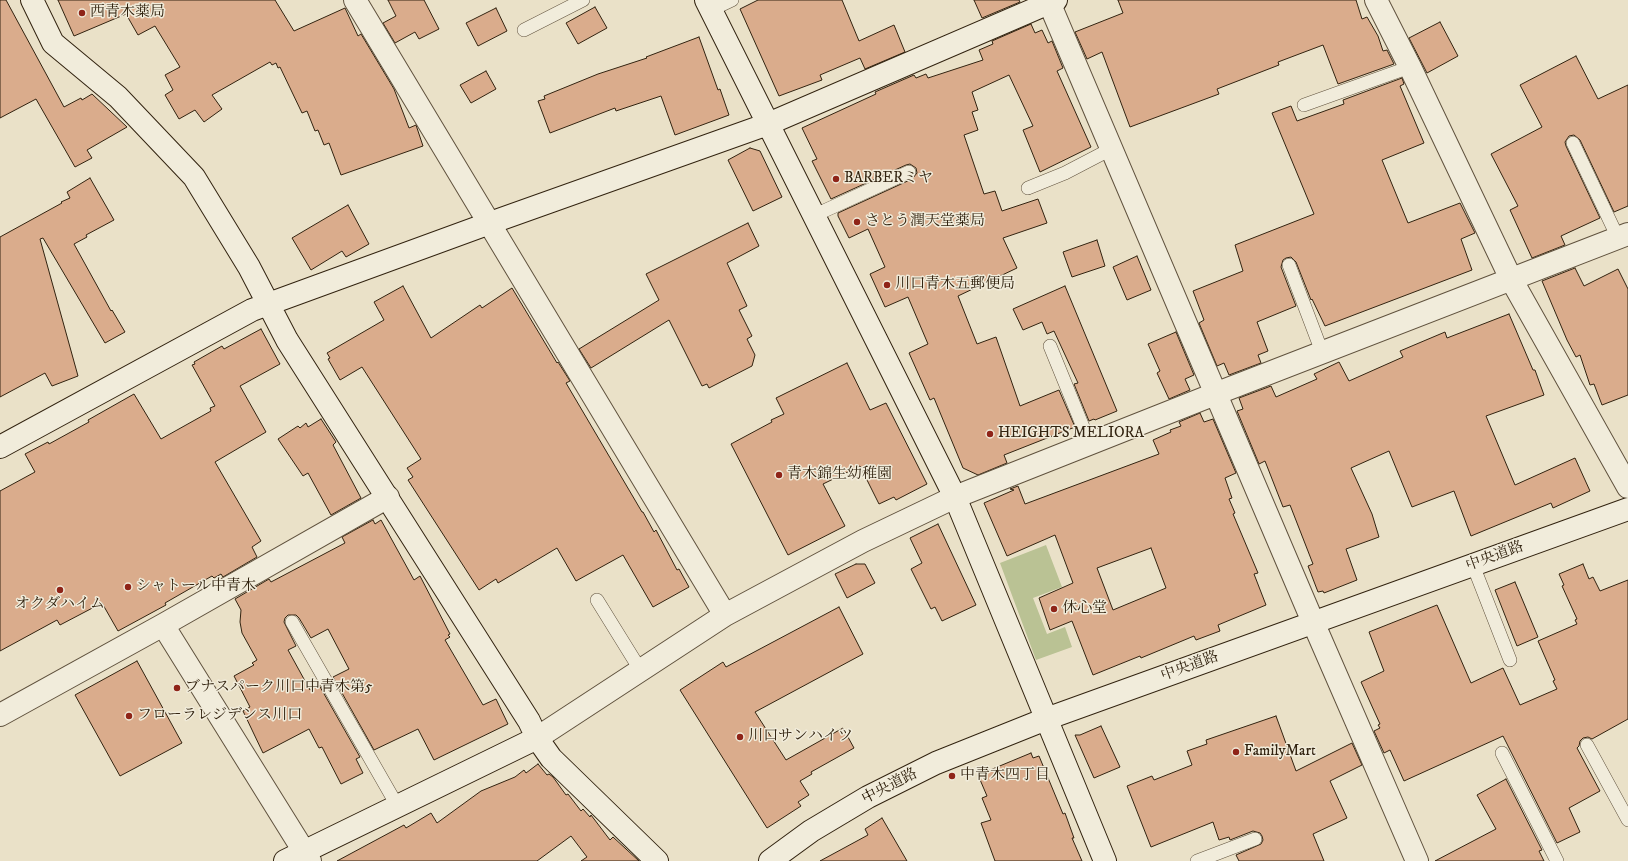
<!DOCTYPE html>
<html>
<head>
<meta charset="utf-8">
<style>
  body { margin:0 }
  canvas { display:block; background:#eae1c8 }
</style>
</head>
<body>
<canvas width="1628" height="861"></canvas>
<script>
const g = document.querySelector('canvas').getContext('2d');
g.lineJoin = 'round';
function paint(path, color) {
  g.fillStyle = color;
  g.fill(path, 'evenodd');
}
function poly(rows) {
  const path = new Path2D();
  for (const r of rows) {
    path.moveTo(r[0], r[1]);
    for (let i = 2; i < r.length; i += 2) path.lineTo(r[i], r[i + 1]);
  }
  return path;
}
function strokePath(path, color, width, dash) {
  g.strokeStyle = color;
  g.lineWidth = width;
  g.lineCap = dash ? 'butt' : 'round';
  g.setLineDash(dash || []);
  g.stroke(path);
}
function drawText(font, color, halo, rows, align = 'center') {
  g.font = font + ' "IM FELL DW Pica","Noto Serif JP",serif';
  g.lineWidth = 3;
  g.setLineDash([]);
  g.textBaseline = 'middle';
  g.strokeStyle = halo;
  g.fillStyle = color;
  for (const [text, x, y, turn = 0] of rows) {
    g.save();
    g.translate(x, y);
    g.rotate((+turn || 0) * Math.PI / 180);
    g.textAlign = isNaN(turn) ? turn : align;
    if (halo) g.strokeText(text, 0, 0);
    g.fillText(text, 0, 0);
    g.restore();
  }
}
paint(poly([
  [1046,545,1062,587,1033,598,1047,634,1065,627,1072,647,1036,660,1000,563]
]), '#bac294');
const building = poly([
  [0,0,6,0,64,107,81,98,82,100,92,94,127,127,87,150,92,158,75,167,36,99,0,118,0,0],
  [58,0,275,0,294,31,345,8,358,36,361,34,394,89,409,128,416,125,423,146,341,175,329,143,324,145,318,130,315,131,307,111,302,113,280,67,278,68,276,63,272,65,270,62,212,95,222,109,204,122,195,110,179,119,165,95,173,90,165,75,180,67,155,26,138,35,126,14,74,36,58,0],
  [388,0,424,0,439,29,419,39,415,32,395,43,383,23,396,16,388,0],
  [758,0,842,0,859,41,894,25,905,52,865,69,860,58,820,75,822,80,779,96,740,9,758,0],
  [974,0,1019,0,1020,2,982,18,974,0],
  [1118,0,1356,0,1362,19,1367,17,1378,36,1383,51,1387,50,1394,64,1338,84,1323,45,1278,62,1279,65,1217,89,1219,94,1130,127,1102,52,1087,59,1075,32,1123,13,1118,0],
  [595,7,607,28,578,44,566,23,595,7],
  [496,8,507,31,478,46,466,23,496,8],
  [1440,22,1458,56,1427,73,1409,38,1440,22],
  [1031,24,1035,33,1042,30,1048,43,1052,41,1063,68,1057,71,1091,147,1040,172,1023,130,1033,126,1009,75,972,92,978,110,972,112,978,130,964,135,984,194,995,191,1002,211,1038,199,1047,223,1003,238,1017,268,958,296,977,344,996,337,1020,406,1059,390,1075,427,1004,455,1007,463,978,475,963,468,934,398,930,400,909,353,928,344,908,297,885,307,870,274,885,267,868,229,849,238,838,216,838,213,912,179,917,173,916,168,910,164,906,165,831,199,812,161,817,159,802,128,876,94,875,92,914,75,916,78,926,74,928,78,983,60,979,50,993,44,992,41,1031,24],
  [699,37,718,90,720,89,729,115,675,135,661,96,616,111,615,108,550,133,538,101,545,99,544,96,598,74,647,58,646,57,699,37],
  [1576,56,1598,99,1628,85,1628,206,1614,212,1580,140,1574,135,1569,136,1565,142,1566,146,1600,218,1561,236,1565,245,1532,258,1510,210,1518,206,1491,154,1542,127,1520,85,1576,56],
  [486,71,496,89,471,103,460,85,486,71],
  [1402,78,1404,84,1400,86,1424,143,1382,160,1408,223,1460,203,1475,233,1461,239,1472,270,1325,326,1312,299,1311,300,1296,262,1291,257,1286,258,1283,260,1281,267,1296,306,1257,322,1268,351,1258,355,1261,363,1229,375,1224,363,1217,366,1199,323,1204,320,1193,291,1243,271,1235,245,1314,214,1272,113,1291,106,1297,121,1344,104,1343,100,1402,78],
  [750,148,760,151,782,197,753,211,728,160,750,148],
  [90,178,114,220,86,235,87,237,74,244,111,311,112,310,125,332,105,343,43,238,40,239,78,376,52,386,45,373,0,397,0,237,62,203,61,202,70,198,67,192,90,178],
  [348,205,369,244,346,257,342,251,311,270,292,238,348,205],
  [748,223,759,246,727,263,747,306,739,310,752,336,747,339,755,355,752,366,709,388,707,384,702,386,669,320,591,368,579,349,659,300,646,274,748,223],
  [1097,240,1105,266,1072,277,1063,252,1097,240],
  [1137,256,1151,290,1127,300,1113,267,1137,256],
  [1575,268,1584,286,1618,269,1628,289,1628,395,1602,405,1594,384,1590,385,1580,355,1576,357,1567,340,1542,281,1575,268],
  [403,286,431,338,480,305,482,308,512,288,557,363,558,362,570,381,566,383,642,512,643,512,654,532,656,530,677,570,679,569,689,587,653,607,623,555,576,581,557,548,498,583,496,579,479,590,408,480,413,477,407,468,421,459,362,367,340,380,328,359,330,358,327,353,384,320,374,302,403,286],
  [1065,286,1117,411,1095,420,1094,419,1089,421,1074,384,1078,383,1054,331,1047,334,1042,322,1023,330,1013,309,1065,286],
  [1509,314,1533,370,1535,370,1544,395,1486,416,1515,485,1575,458,1590,491,1553,508,1551,503,1471,536,1454,491,1412,507,1389,451,1351,468,1372,514,1379,537,1346,549,1357,580,1324,593,1323,591,1318,592,1308,566,1313,564,1290,505,1283,507,1265,461,1259,464,1237,411,1243,409,1239,398,1271,386,1276,397,1317,379,1314,374,1339,362,1349,381,1403,357,1400,351,1445,332,1447,338,1509,314],
  [261,329,280,364,240,386,266,432,215,462,261,541,252,547,257,557,223,577,221,574,214,578,212,576,165,603,166,605,118,631,102,603,60,625,57,620,0,651,0,491,35,472,25,454,48,442,49,444,89,422,88,420,134,394,161,439,211,411,210,408,215,406,192,365,195,364,194,362,222,346,224,349,261,329],
  [1176,332,1194,375,1185,379,1190,390,1169,399,1157,373,1160,371,1148,344,1176,332],
  [847,363,870,410,886,403,927,484,896,500,894,497,879,504,860,466,823,484,845,526,788,555,731,444,772,422,771,420,784,414,776,398,847,363],
  [1200,413,1204,422,1213,419,1236,473,1225,478,1232,498,1229,499,1235,513,1233,514,1258,573,1254,574,1266,605,1218,625,1220,631,1196,640,1194,636,1141,658,1140,656,1093,675,1072,621,1050,630,1039,598,1073,583,1055,535,1007,556,984,503,1014,490,1010,489,1018,486,1025,504,1159,454,1153,440,1171,432,1170,430,1181,426,1179,422,1200,413],
  [1151,548,1166,588,1113,610,1097,568,1151,548],
  [321,419,336,442,333,445,361,498,331,515,308,473,303,476,278,439,298,426,300,428,306,423,308,427,321,419],
  [373,520,375,524,381,520,414,580,420,576,450,634,448,635,450,637,445,640,483,705,496,699,508,724,434,760,418,729,374,750,333,677,349,669,328,629,311,638,299,618,296,615,288,615,285,618,284,622,296,646,288,650,310,690,319,685,360,757,356,759,363,773,341,784,322,747,319,748,309,729,263,753,243,711,250,707,234,676,254,665,252,663,257,660,242,633,240,622,241,610,235,599,269,579,271,582,345,543,342,537,373,520],
  [938,524,976,605,942,621,935,607,931,609,911,569,922,563,910,538,938,524],
  [856,564,865,564,875,583,847,598,835,574,856,564],
  [1583,564,1589,579,1593,577,1600,591,1628,580,1628,719,1592,739,1588,737,1583,738,1580,741,1579,746,1577,748,1600,791,1569,808,1580,832,1557,843,1503,736,1404,781,1390,750,1384,753,1374,731,1380,728,1378,725,1380,724,1361,682,1384,671,1369,632,1437,605,1471,683,1503,668,1520,705,1557,689,1553,681,1555,680,1538,641,1577,624,1575,620,1577,619,1562,586,1564,585,1559,574,1583,564],
  [1515,582,1538,637,1517,646,1495,590,1515,582],
  [839,607,863,654,755,712,786,760,843,728,854,748,811,772,812,774,800,781,809,795,798,802,801,806,767,828,680,690,723,662,726,667,839,607],
  [137,661,182,743,120,776,75,695,137,661],
  [1276,716,1296,771,1352,743,1362,765,1330,781,1347,818,1313,834,1324,861,1239,861,1236,855,1261,844,1263,840,1262,836,1260,833,1253,831,1230,840,1229,837,1219,840,1213,822,1151,847,1127,786,1152,776,1154,780,1192,765,1187,751,1207,744,1206,740,1276,716],
  [1101,726,1120,767,1094,778,1075,735,1080,735,1101,726],
  [1031,753,1033,758,1039,756,1063,814,1065,813,1074,838,1072,838,1082,861,995,861,981,823,991,820,982,798,987,796,978,775,1031,753],
  [538,764,547,775,549,774,553,777,566,795,568,794,581,811,583,809,590,817,591,815,610,840,613,837,639,861,581,861,587,857,571,836,537,861,337,861,404,825,406,828,431,813,437,823,481,791,515,777,524,770,526,773,538,764],
  [1506,779,1542,850,1539,851,1544,861,1435,861,1496,829,1477,795,1506,779],
  [882,818,907,861,820,861,868,835,865,829,882,818]
]);
paint(building, '#daac8c');
strokePath(building, '#322310', 1);
const lane = poly([
  [711,10,732,0],
  [524,30,583,0],
  [1304,105,1410,67],
  [1573,143,1618,238],
  [1028,188,1065,173,1111,149],
  [813,216,909,172],
  [1289,265,1322,352],
  [1050,346,1090,444],
  [1473,565,1510,660],
  [597,600,641,671],
  [292,622,398,807],
  [1587,745,1628,820],
  [1502,753,1557,861],
  [1197,861,1255,839]
]);
const street = poly([
  [355,0,725,615],
  [1048,0,1313,622,1417,861],
  [1376,0,1410,67,1511,279,1628,487],
  [163,625,310,861],
  [0,715,163,625,388,497],
  [537,738,725,615,863,541,955,497,1215,394,1628,234]
]);
const secondary = poly([
  [32,0,53,43,118,97,194,177,249,267,287,340,529,721,537,738,551,758,657,861],
  [706,0,955,497,1105,861],
  [0,447,252,310,490,223,768,124,1056,0],
  [285,861,537,738],
  [770,861,811,831,868,797,936,763,1046,719,1628,509]
]);
strokePath(lane, '#60523e', 14);
strokePath(street, '#60523e', 24);
strokePath(secondary, '#322310', 24);
strokePath(lane, '#f1ecdb', 13);
strokePath(street, '#f1ecdb', 22);
strokePath(secondary, '#f1ecdb', 22);
for (const [x, y, r, color] of [
  [82,13,4,"#8f2418"],
  [836,179,4,"#8f2418"],
  [857,222,4,"#8f2418"],
  [887,285,4,"#8f2418"],
  [990,434,4,"#8f2418"],
  [779,475,4,"#8f2418"],
  [128,587,4,"#8f2418"],
  [60,590,4,"#8f2418"],
  [1054,609,4,"#8f2418"],
  [177,688,4,"#8f2418"],
  [129,716,4,"#8f2418"],
  [740,737,4,"#8f2418"],
  [1236,752,4,"#8f2418"],
  [952,776,4,"#8f2418"]
]) {
  const dot = new Path2D();
  dot.arc(x, y, r, 0, 2 * Math.PI);
  g.fillStyle = color;
  g.fill(dot);
  strokePath(dot, '#f1ecdb', 1.5);
}
drawText('15px', '#322310', '#f1ecdb', [
  ["西青木薬局",90,13],
  ["BARBERミヤ",844,179],
  ["さとう潤天堂薬局",865,222],
  ["川口青木五郵便局",895,285],
  ["HEIGHTS MELIORA",998,434],
  ["青木錦生幼稚園",787,475],
  ["シャトール中青木",136,587],
  ["オクダハイム",60,605,"center"],
  ["休心堂",1062,609],
  ["ブナスパーク川口中青木第5",185,688],
  ["フローラレジデンス川口",137,716],
  ["川口サンハイツ",748,737],
  ["FamilyMart",1244,752],
  ["中青木四丁目",960,776]
], 'left');
drawText('15px', '#322310', '#f1ecdb', [
  ["中央道路",1495,557,-20],
  ["中央道路",1190,667,-20],
  ["中央道路",890,787,-27]
]);
</script>
</body>
</html>
